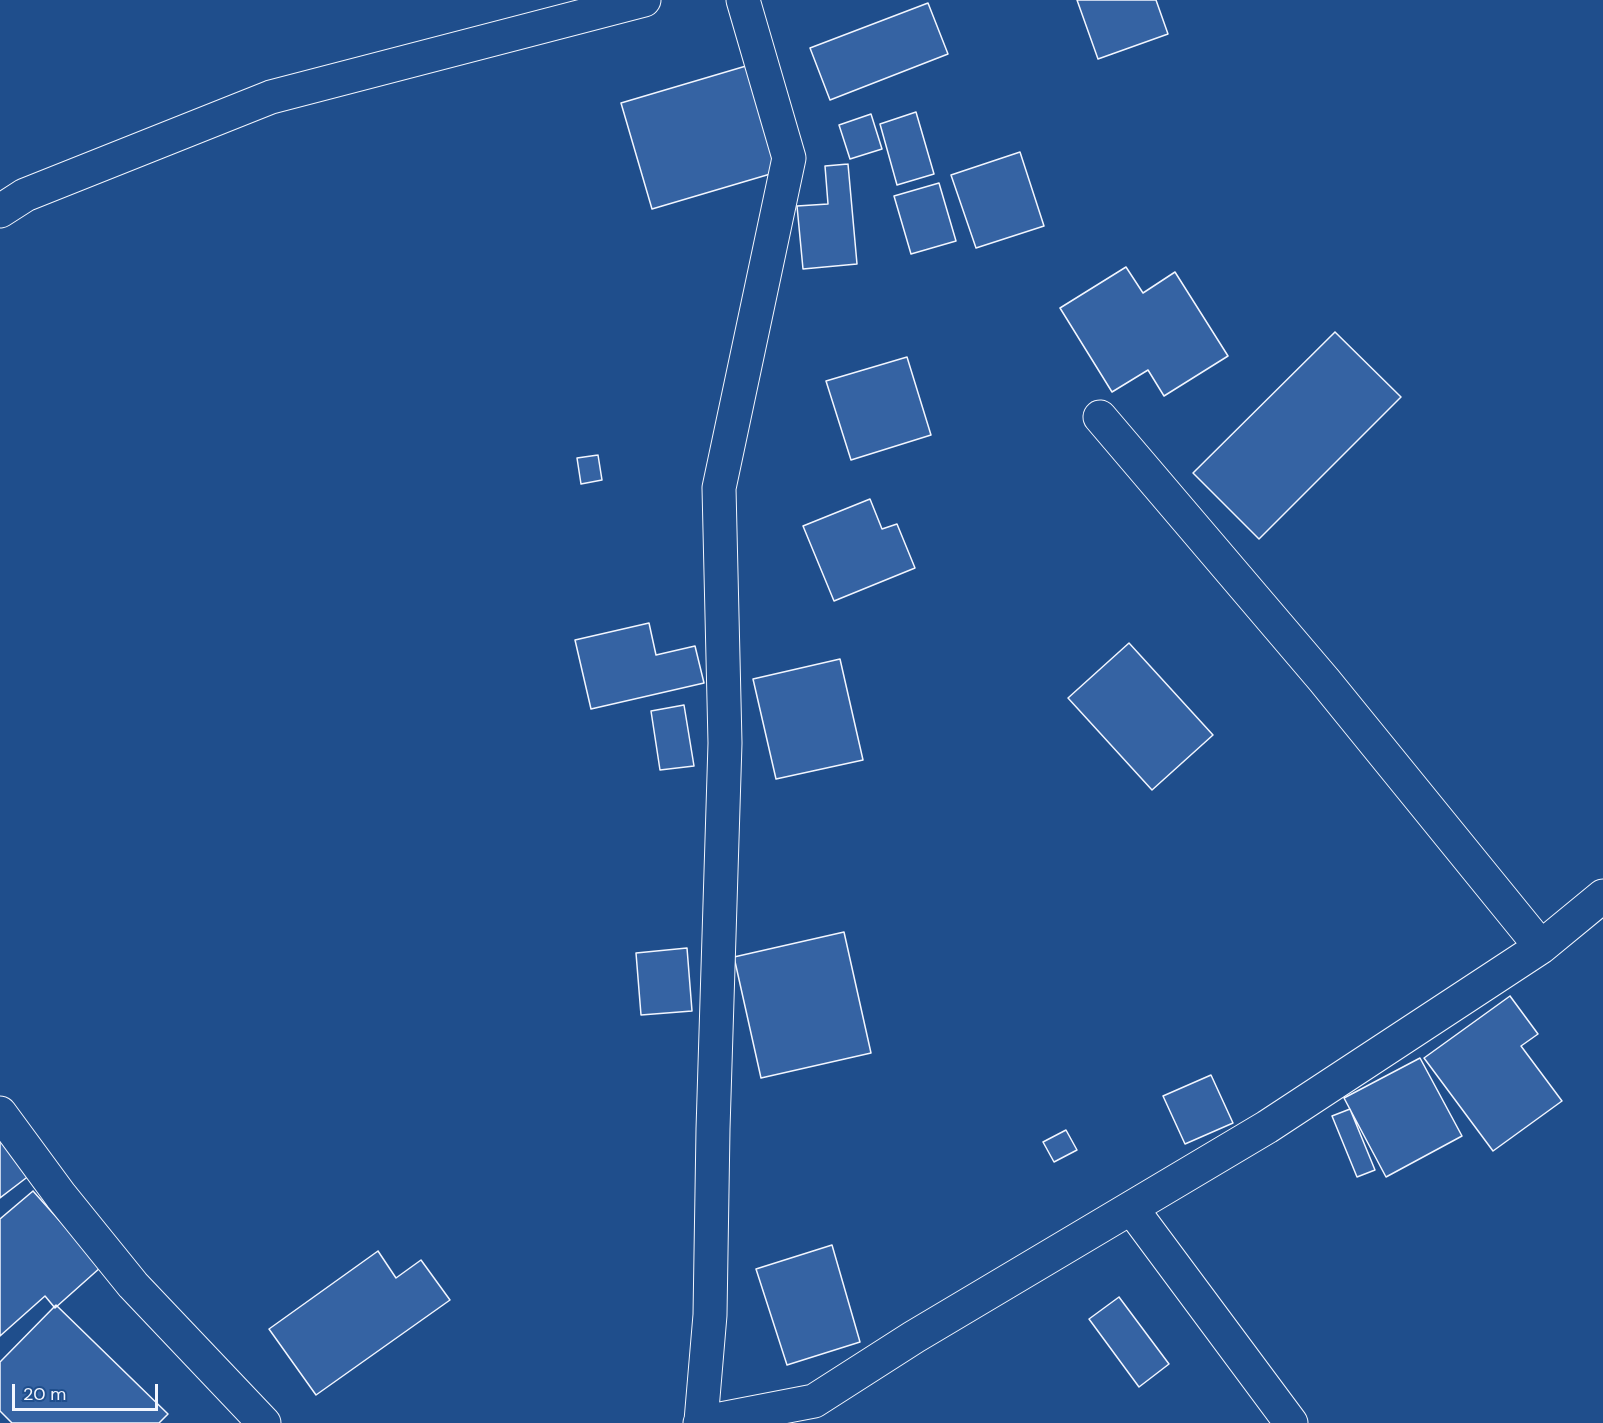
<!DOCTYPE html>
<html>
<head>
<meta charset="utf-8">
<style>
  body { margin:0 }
  #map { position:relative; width:1603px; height:1423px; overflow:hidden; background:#1f4e8c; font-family:"DM Sans",sans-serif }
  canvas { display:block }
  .scale { position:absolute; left:12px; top:1384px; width:146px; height:27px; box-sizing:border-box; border:3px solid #f2f6ff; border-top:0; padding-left:8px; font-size:18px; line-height:21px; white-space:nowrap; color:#f2f6ff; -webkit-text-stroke:4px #1f4e8c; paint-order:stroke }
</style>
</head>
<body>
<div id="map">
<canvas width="1603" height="1423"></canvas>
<div class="scale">20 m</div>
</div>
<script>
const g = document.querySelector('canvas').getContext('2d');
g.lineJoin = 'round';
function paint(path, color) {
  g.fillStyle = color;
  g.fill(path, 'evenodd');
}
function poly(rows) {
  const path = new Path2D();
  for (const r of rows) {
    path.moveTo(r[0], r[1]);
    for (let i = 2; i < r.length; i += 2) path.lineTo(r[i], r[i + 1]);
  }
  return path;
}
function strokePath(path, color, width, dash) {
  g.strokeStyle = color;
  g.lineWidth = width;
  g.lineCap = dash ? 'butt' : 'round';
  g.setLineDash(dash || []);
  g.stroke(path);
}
const building = poly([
  [1077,0,1156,0,1168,34,1098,59,1077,0],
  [928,3,948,54,830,100,810,48,928,3],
  [746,66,777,172,652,209,621,103,746,66],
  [916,112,934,174,897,185,880,124,916,112],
  [871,114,882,149,850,159,839,125,871,114],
  [1020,152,1044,226,976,248,951,175,1020,152],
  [848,164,857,264,803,269,797,206,828,204,825,166,848,164],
  [939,183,956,241,911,254,894,196,939,183],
  [1126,267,1143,293,1175,272,1228,356,1164,396,1148,370,1112,392,1060,308,1126,267],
  [1335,332,1401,397,1259,539,1193,473,1335,332],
  [907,357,931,435,851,460,826,381,907,357],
  [598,455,602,480,581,484,577,458,598,455],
  [870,499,882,529,897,524,915,568,834,601,803,526,870,499],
  [649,623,656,655,695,646,704,683,591,709,575,640,649,623],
  [1129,643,1213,735,1152,790,1068,698,1129,643],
  [840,659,863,760,776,779,753,679,840,659],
  [684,705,694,766,660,770,651,711,684,705],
  [844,932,871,1053,761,1078,734,957,844,932],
  [687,948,692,1011,641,1015,636,953,687,948],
  [1510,996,1538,1034,1521,1046,1562,1101,1493,1151,1424,1058,1510,996],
  [1420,1058,1462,1136,1386,1177,1344,1098,1420,1058],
  [1211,1075,1233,1123,1185,1144,1163,1096,1211,1075],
  [1350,1109,1375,1170,1357,1177,1332,1116,1350,1109],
  [1066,1130,1077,1150,1054,1162,1043,1142,1066,1130],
  [0,1136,30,1175,0,1198,0,1136],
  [33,1191,101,1267,55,1308,45,1296,0,1336,0,1219,33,1191],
  [832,1245,860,1342,787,1365,756,1269,832,1245],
  [378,1251,396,1278,421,1260,450,1300,316,1395,269,1329,378,1251],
  [1119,1297,1169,1364,1139,1387,1089,1319,1119,1297],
  [56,1305,168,1414,159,1423,12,1423,0,1411,0,1362,56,1305]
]);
paint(building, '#3563a3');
strokePath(building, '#f2f6ff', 1.5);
const street = poly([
  [0,211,25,195,271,97,644,0],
  [1100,417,1324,680,1541,947],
  [0,1113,61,1196,133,1285,264,1423],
  [1132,1209,1291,1423],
  [701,1421,710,1315,713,1129,725,743,719,488,789,158,743,0],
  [700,1423,814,1401,914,1337,1267,1127,1541,947,1603,896]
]);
strokePath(street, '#f2f6ff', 35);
strokePath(street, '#1f4e8c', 33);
</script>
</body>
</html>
